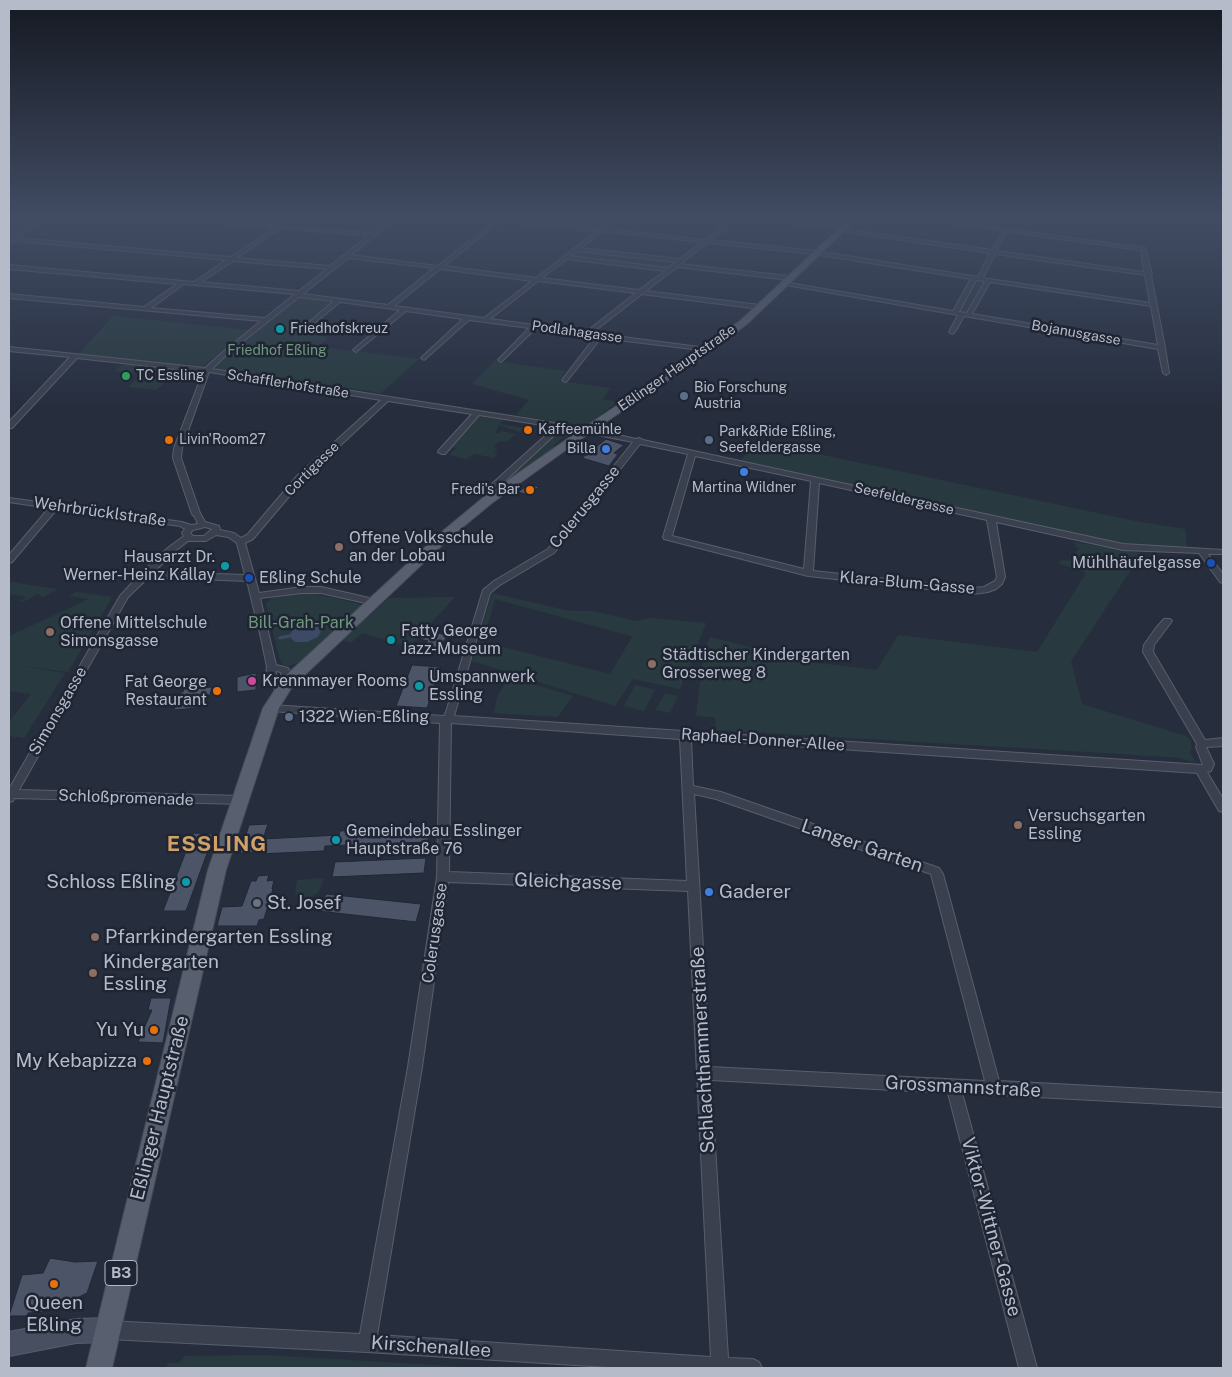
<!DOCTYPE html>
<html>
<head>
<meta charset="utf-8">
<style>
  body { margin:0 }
  #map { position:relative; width:1232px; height:1377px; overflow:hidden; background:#262e3e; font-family:"Public Sans",sans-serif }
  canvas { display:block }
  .frame { position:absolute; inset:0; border:10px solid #b6bbc9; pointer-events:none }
</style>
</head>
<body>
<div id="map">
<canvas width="1232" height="1377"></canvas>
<div class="frame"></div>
</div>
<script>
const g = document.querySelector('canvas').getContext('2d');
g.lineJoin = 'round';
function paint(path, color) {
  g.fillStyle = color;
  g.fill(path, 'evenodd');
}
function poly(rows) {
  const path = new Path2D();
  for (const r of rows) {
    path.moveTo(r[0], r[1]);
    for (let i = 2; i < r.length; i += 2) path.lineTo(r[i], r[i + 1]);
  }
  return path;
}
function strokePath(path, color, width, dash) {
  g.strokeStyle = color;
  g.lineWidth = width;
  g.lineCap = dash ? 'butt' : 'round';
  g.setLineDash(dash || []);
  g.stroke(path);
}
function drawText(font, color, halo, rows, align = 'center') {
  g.font = font + ' "Public Sans",sans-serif';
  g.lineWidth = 5;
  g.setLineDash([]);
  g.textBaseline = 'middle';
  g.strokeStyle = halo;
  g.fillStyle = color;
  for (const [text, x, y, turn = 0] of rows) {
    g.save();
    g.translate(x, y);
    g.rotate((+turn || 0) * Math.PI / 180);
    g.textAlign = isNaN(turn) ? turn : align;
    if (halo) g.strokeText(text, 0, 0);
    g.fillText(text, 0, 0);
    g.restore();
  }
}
paint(poly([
  [9,219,37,219,16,235,9,234],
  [577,250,674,261,666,268,569,257],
  [979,280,985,282,969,312,960,313,959,310,974,281],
  [301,297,334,301,298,332,328,337,318,347,419,359,381,393,249,374,250,372,215,369,225,356],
  [113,316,249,330,203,366,78,355],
  [494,361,565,371,559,381,610,388,603,399,618,402,584,426,516,415,529,400,472,384],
  [123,364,181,370,156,390,128,387,143,374,114,371],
  [476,416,503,420,500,424,524,428,520,432,499,425,495,433,499,433,501,431,515,434,508,441,499,442,494,446,496,449,494,452,498,453,494,458,475,454,466,459,449,455,456,448,449,447,454,440,458,441,459,439,456,438,461,433,466,432,463,431,468,425,472,426,473,424,470,423],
  [558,430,576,433,562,438,554,445,555,450,489,494],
  [757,441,1135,521,1185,529,1187,547,1125,545,741,460],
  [1073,542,1142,553,1071,661,1082,704,1186,736,1190,740,1192,748,1190,752,1195,761,1191,762,1181,758,1105,753,716,730,715,717,696,716,703,655,710,637,809,662,877,670,898,635,1037,652,1086,573,1058,563,1061,560,1069,561,1079,548,1072,546,1077,546],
  [9,582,58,589,43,597,38,594,23,602,19,601,27,597,9,594],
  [76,592,112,597,68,672,16,665,65,673,24,738,9,736,9,722,31,694,9,691,9,636,89,599,69,596],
  [306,593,331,597,359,604,361,606,298,663,288,666,283,665,279,657,266,603,272,598],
  [492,593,570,611,593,611,636,621,650,618,706,623,680,689,633,679,615,706,472,661],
  [495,599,631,636,632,637,610,674,483,642],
  [455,597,409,647,362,633,351,643,343,640,389,598],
  [509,677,573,696,558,717,494,713,497,697],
  [635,685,655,690,644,711,624,706],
  [665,693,678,696,670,713,656,710],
  [322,878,324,879,318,893,307,899,298,897,295,892,297,880],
  [267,1355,484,1368,166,1368,168,1363,179,1363,185,1356]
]), '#283a3f');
paint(poly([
  [312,624,319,624,321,631,318,637,307,642,295,642,289,636,293,629]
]), '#3c4a66');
strokePath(poly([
  [280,638,289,636]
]), '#3c4a66', 3);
const building = poly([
  [606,439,624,445,614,453,618,454,609,466,582,458,606,439],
  [529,484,539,487,528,495,518,492,529,484],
  [428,630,445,635,444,637,447,637,438,648,424,645,428,641,420,639,428,630],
  [412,665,441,667,427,708,396,706,412,665],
  [256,673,256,690,237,692,237,677,256,673],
  [212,687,210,695,201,696,197,708,174,710,181,692,183,692,184,689,212,687],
  [268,824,263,839,339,835,340,831,429,827,428,842,325,846,324,851,258,854,259,852,240,853,249,825,268,824],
  [193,833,214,834,186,911,163,911,193,833],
  [426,858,424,873,332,877,335,862,426,858],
  [269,875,267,881,274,880,272,889,273,889,264,919,259,920,257,926,217,926,222,907,242,906,251,881,256,881,258,876,269,875],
  [326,894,421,904,416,922,318,911,326,894],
  [151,998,171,998,163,1043,138,1042,152,1010,148,1010,151,998],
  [50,1258,75,1262,98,1261,87,1293,71,1301,65,1301,63,1305,57,1305,56,1309,44,1310,43,1312,28,1313,27,1316,9,1316,22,1275,43,1273,50,1258]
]);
paint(building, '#4c5467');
strokePath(building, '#212735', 1);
const street = poly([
  [37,219,42,219,18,238,231,257,274,228,188,220,186,219,204,219,275,225,277,219,281,219,281,226,372,233,390,219,395,219,351,255,438,266,497,219,513,219,600,228,612,219,617,219,605,229,706,240,721,227,728,219,732,219,725,229,711,240,816,251,978,277,990,253,840,231,838,229,754,219,770,219,843,227,845,228,844,229,992,250,1003,231,923,219,935,219,1145,248,1152,274,1151,275,1165,348,1169,373,1166,375,1163,373,1158,349,964,316,955,332,952,334,949,332,958,315,780,284,783,282,953,311,971,279,813,254,708,243,680,264,789,276,792,278,789,280,677,267,646,291,760,305,763,307,760,309,642,294,592,333,707,348,710,350,709,351,601,338,567,381,565,382,562,380,595,337,535,329,501,362,498,360,499,359,529,328,469,320,424,360,421,358,422,357,463,319,406,311,356,352,353,350,354,349,400,310,340,302,302,333,299,331,300,330,334,301,299,297,227,354,212,369,587,428,636,439,639,438,643,440,1123,544,1223,550,1223,554,1208,554,1223,574,1223,583,1220,582,1199,553,1123,550,996,522,1005,577,1002,584,996,589,988,592,973,594,808,576,664,539,663,537,688,454,640,444,554,553,500,585,490,593,454,716,1203,765,1196,747,1197,744,1143,652,1144,645,1156,628,1164,619,1170,619,1172,621,1154,645,1153,652,1205,740,1223,738,1223,746,1206,747,1214,764,1211,771,1207,772,1223,799,1223,812,1219,811,1197,773,691,739,693,786,721,792,939,868,943,874,999,1081,1223,1093,1223,1107,962,1093,1037,1368,1019,1368,948,1093,711,1080,728,1358,753,1359,759,1362,762,1368,623,1368,367,1352,108,1339,102,1336,99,1330,102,1324,108,1321,360,1334,408,1067,437,877,440,723,271,711,266,708,271,705,444,716,446,712,483,590,494,581,548,549,633,442,562,428,491,494,492,500,488,502,484,500,484,491,555,427,479,415,445,454,442,454,438,452,439,450,472,414,388,401,303,480,253,539,245,543,259,593,302,587,321,587,378,600,380,602,378,604,375,605,321,593,302,593,260,598,276,665,288,668,292,675,292,683,287,686,282,683,281,672,276,671,276,674,286,692,281,695,277,694,266,674,267,667,261,638,247,581,149,577,128,597,19,790,241,796,245,797,247,800,245,803,241,804,14,798,13,801,9,802,9,789,120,596,142,572,169,547,184,536,182,533,185,529,180,526,57,509,12,562,9,563,9,555,49,508,9,502,9,498,182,522,191,525,198,524,195,517,192,514,173,458,174,448,203,372,77,358,12,428,9,428,9,422,70,357,9,351,9,347,205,368,223,352,261,321,9,298,9,294,144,307,177,284,9,269,9,265,194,282,226,260,15,241,9,242,9,240,37,219],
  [501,221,597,231,536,278,444,266,501,221],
  [280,228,368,236,330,266,237,258,280,228],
  [602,231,702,242,680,259,581,248,602,231],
  [1007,232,1141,250,1144,272,996,251,1007,232],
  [577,251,676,262,668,268,570,256,577,251],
  [995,254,1145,275,1150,303,983,278,995,254],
  [348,258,434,268,388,305,303,294,348,258],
  [567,259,665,271,639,290,542,278,567,259],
  [233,261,327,269,299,291,201,282,233,261],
  [440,269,532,281,484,318,394,306,440,269],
  [976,280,985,281,967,313,959,312,976,280],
  [538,281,636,293,586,332,490,319,538,281],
  [990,282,1151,306,1158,345,972,314,990,282],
  [184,284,295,294,265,318,151,308,184,284],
  [209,372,381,400,297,476,247,535,241,538,234,533,220,530,219,526,205,522,200,513,181,458,182,448,209,372],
  [695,456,811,481,804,569,672,536,695,456],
  [819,483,987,520,997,577,995,581,984,587,973,588,813,571,819,483],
  [205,527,212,529,204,536,193,536,190,533,193,530,205,527],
  [216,535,228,537,237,543,245,575,154,572,175,551,188,541,206,541,216,535],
  [451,723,680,739,687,881,449,872,451,723],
  [694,794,716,799,931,874,985,1081,710,1067,694,794],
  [448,882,688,891,711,1357,377,1335,422,1067,448,882]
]);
const secondary = poly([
  [108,1318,116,1322,120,1330,116,1338,108,1342,76,1343,9,1356,9,1332,76,1319,108,1318]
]);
const primary = poly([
  [849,219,857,219,747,324,698,360,591,432,492,503,452,536,292,687,279,708,226,870,112,1368,86,1368,208,870,263,708,282,679,444,530,484,497,583,428,692,356,741,320,849,219]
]);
strokePath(street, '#585e6c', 2);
strokePath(secondary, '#585e6c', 2);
strokePath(primary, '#434957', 2);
paint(street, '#3a404e');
paint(secondary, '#484f61');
paint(primary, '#585f6e');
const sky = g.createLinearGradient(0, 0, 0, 412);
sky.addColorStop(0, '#151922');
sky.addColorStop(0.53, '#414c63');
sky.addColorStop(1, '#414c6300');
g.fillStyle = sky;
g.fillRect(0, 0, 1232, 412);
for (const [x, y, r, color] of [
  [280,329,5,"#0f9aa8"],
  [126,376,5,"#2e9e5b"],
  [684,396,5,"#5c6f8a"],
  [528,430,5,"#e8710a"],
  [169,440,5,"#e8710a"],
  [709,440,5,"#5c6f8a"],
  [606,449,5,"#3f7fe0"],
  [744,472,5,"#3f7fe0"],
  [530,490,5,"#e8710a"],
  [339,547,5,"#8d6e63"],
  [1211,563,5,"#1a4fb4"],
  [225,566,5,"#0f9aa8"],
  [249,578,5,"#1a4fb4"],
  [50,632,5,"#8d6e63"],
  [391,640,5,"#0f9aa8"],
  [652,664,5,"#8d6e63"],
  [252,681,5,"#d1479c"],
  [419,686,5,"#0f9aa8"],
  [217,691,5,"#e8710a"],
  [289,717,5,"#5c6f8a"],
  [1018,825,5,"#8d6e63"],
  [336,840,5,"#0f9aa8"],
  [186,882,5,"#0f9aa8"],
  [709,892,5,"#3f7fe0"],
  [257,903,5,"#6b7280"],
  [95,937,5,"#8d6e63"],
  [93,973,5,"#8d6e63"],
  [154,1030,5,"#e8710a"],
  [147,1061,5,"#e8710a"],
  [54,1284,5,"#e8710a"]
]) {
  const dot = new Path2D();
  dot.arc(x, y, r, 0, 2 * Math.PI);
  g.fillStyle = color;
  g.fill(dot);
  strokePath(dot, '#1f2533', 2);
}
drawText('14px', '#b6bbc9', '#1f2533', [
  ["Friedhofskreuz",290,329],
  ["TC Essling",136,376],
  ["Bio Forschung",694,388],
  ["Austria",694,404],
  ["Kaffeemühle",538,430],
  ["Park&Ride Eßling,",719,432],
  ["Seefeldergasse",719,448],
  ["Livin'Room27",179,440],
  ["Billa",596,449,"right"],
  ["Martina Wildner",744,488,"center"],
  ["Fredi's Bar",520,490,"right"]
], 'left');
drawText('14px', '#b6bbc9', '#1f2533', [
  ["Podlahagasse",577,332,8],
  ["Bojanusgasse",1076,333,10],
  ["Eßlinger Hauptstraße",677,368,-35],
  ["Schafflerhofstraße",288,384,9],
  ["Cortigasse",312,469,-45],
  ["Seefeldergasse",904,499,13]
]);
drawText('14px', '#6e997d', '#1f2533', [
  ["Friedhof Eßling",277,351]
]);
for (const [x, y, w] of [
  [121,1273,32]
]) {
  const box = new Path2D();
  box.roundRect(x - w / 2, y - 12.5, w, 25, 4);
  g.fillStyle = '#1f2533';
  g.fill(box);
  strokePath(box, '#b6bbc9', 1);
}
drawText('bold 15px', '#b6bbc9', null, [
  ["B3",121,1273]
]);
drawText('16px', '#b6bbc9', '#1f2533', [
  ["Colerusgasse",585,507,-51],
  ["Wehrbrücklstraße",100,512,8],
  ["Klara-Blum-Gasse",907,583,5],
  ["Simonsgasse",58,711,-60],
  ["Raphael-Donner-Allee",763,740,4],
  ["Schloßpromenade",126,798,2],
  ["Colerusgasse",435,933,-82]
]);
drawText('16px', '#b6bbc9', '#1f2533', [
  ["Offene Volksschule",349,538],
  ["an der Lobau",349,556],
  ["Hausarzt Dr.",215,557,"right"],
  ["Werner-Heinz Kállay",215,575,"right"],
  ["Mühlhäufelgasse",1201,563,"right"],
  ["Eßling Schule",259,578],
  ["Offene Mittelschule",60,623],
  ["Simonsgasse",60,641],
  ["Fatty George",401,631],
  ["Jazz-Museum",401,649],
  ["Städtischer Kindergarten",662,655],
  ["Grosserweg 8",662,673],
  ["Umspannwerk",429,677],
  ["Essling",429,695],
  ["Krennmayer Rooms",262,681],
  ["Fat George",207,682,"right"],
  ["Restaurant",207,700,"right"],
  ["1322 Wien-Eßling",299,717],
  ["Versuchsgarten",1028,816],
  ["Essling",1028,834],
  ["Gemeindebau Esslinger",346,831],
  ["Hauptstraße 76",346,849]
], 'left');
drawText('16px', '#6e997d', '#1f2533', [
  ["Bill-Grah-Park",301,623]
]);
drawText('19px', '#b6bbc9', '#1f2533', [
  ["Langer Garten",862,846,19],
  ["Gleichgasse",568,882,2],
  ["Schlachthammerstraße",703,1050,-93],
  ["Grossmannstraße",963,1087,3],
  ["Eßlinger Hauptstraße",160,1108,-76],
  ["Viktor-Wittner-Gasse",991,1227,75],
  ["Kirschenallee",431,1347,4]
]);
drawText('19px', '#b6bbc9', '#1f2533', [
  ["Schloss Eßling",176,882,"right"],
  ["Gaderer",719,892],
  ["St. Josef",267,903],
  ["Pfarrkindergarten Essling",105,937],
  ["Kindergarten",103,962],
  ["Essling",103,984],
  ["Yu Yu",144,1030,"right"],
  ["My Kebapizza",137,1061,"right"],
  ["Queen",54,1303,"center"],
  ["Eßling",54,1325,"center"]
], 'left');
g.letterSpacing = '1px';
drawText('bold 21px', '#d1a169', '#1f2533', [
  ["ESSLING",217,845]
]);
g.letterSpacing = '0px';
</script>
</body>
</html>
